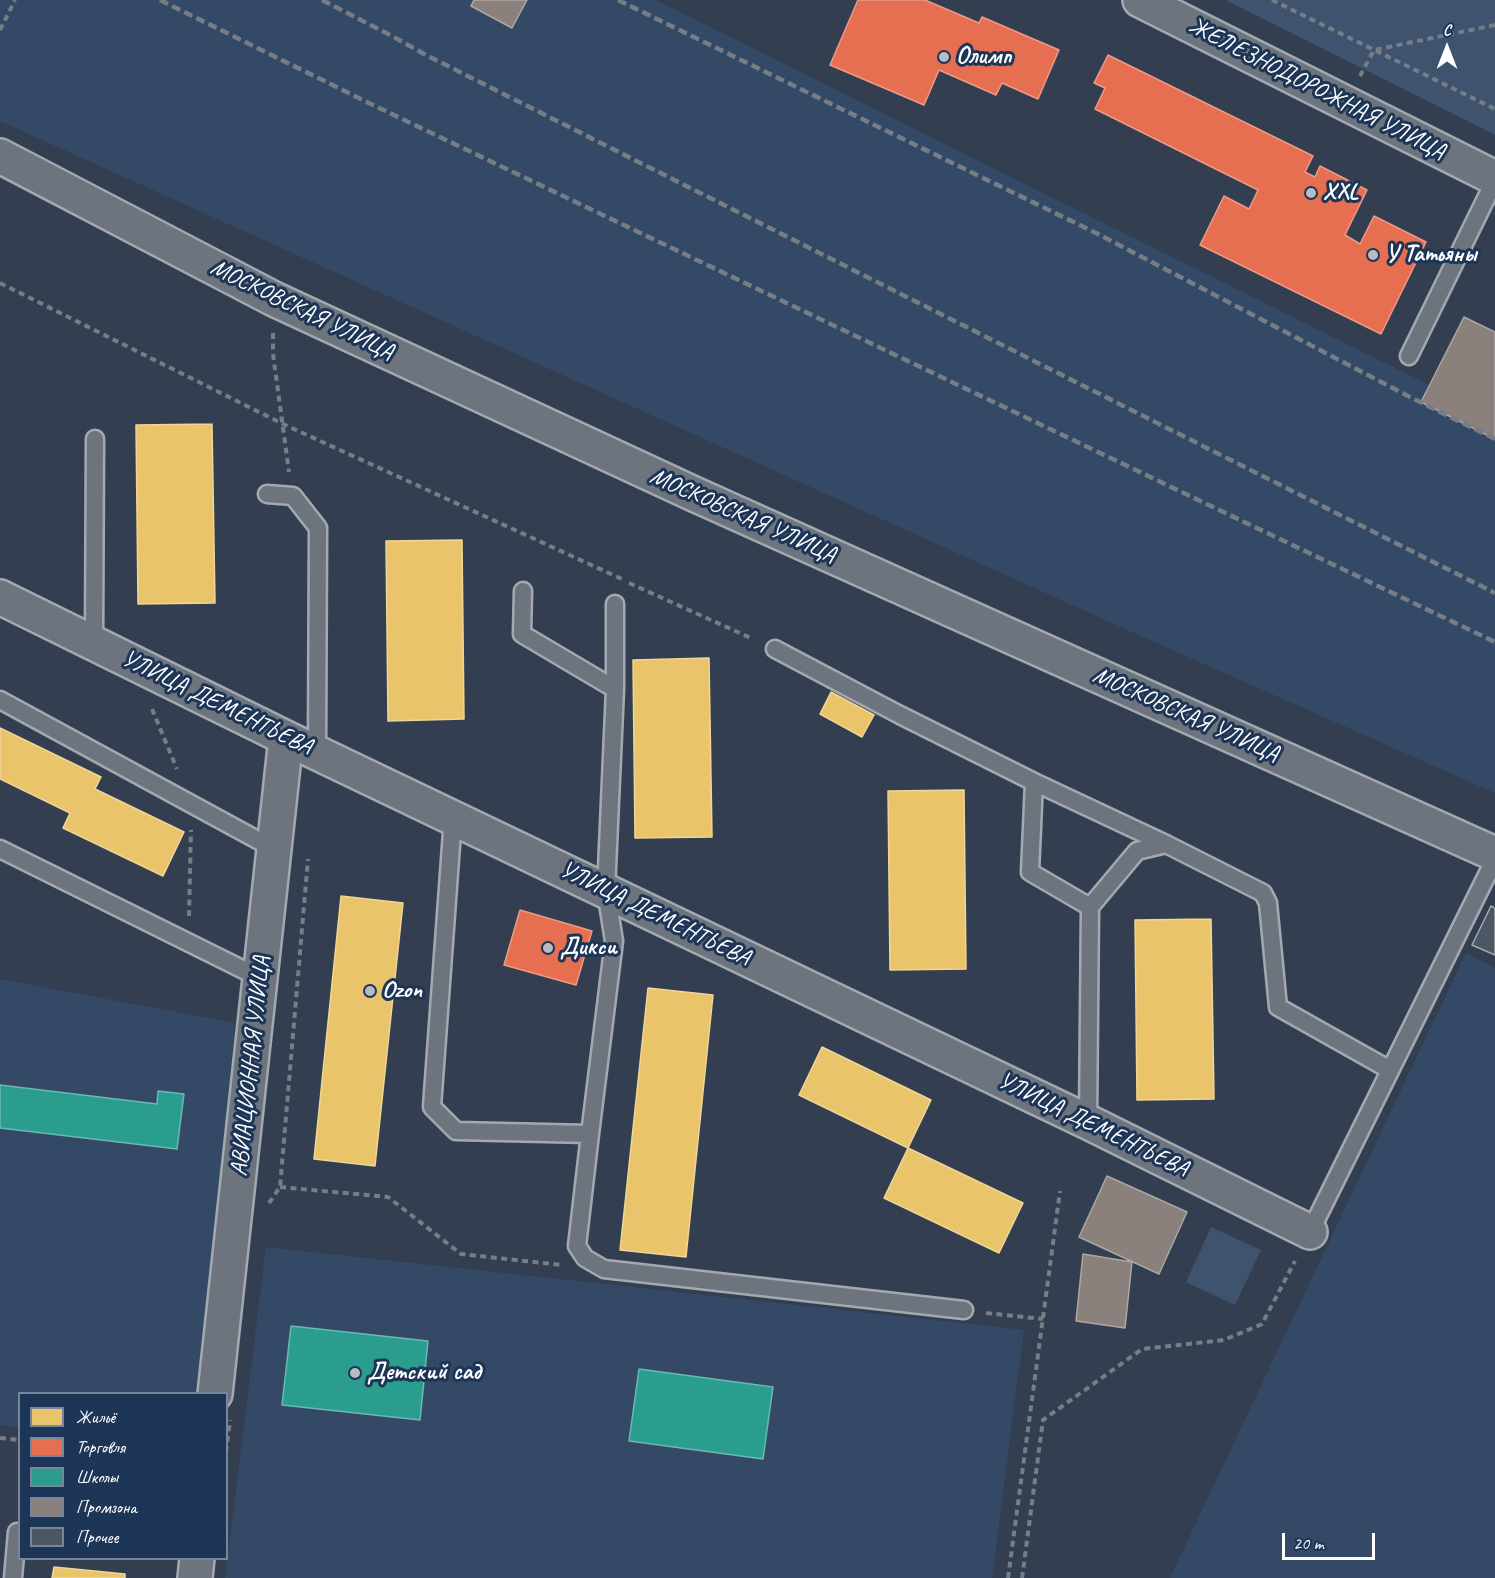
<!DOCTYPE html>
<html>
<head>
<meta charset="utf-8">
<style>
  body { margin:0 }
  #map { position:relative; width:1495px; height:1578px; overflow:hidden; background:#333f51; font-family:Caveat,sans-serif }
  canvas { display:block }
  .legend { position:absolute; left:18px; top:1392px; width:210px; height:168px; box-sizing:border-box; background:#1d3557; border:2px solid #77869a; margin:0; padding:8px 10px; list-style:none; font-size:18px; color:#fff }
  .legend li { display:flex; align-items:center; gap:12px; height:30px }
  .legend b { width:30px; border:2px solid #77869a }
  .north { position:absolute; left:1417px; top:18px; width:60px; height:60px; -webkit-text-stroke:4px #1d3557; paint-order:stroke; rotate:0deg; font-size:16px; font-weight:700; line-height:24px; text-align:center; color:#fff }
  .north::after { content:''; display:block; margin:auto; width:21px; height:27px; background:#fff; clip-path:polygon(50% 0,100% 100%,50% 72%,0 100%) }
  .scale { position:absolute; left:1282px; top:1533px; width:93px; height:27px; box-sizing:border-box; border:3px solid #fff; border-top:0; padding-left:8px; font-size:18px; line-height:21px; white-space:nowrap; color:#fff; -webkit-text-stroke:4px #1d3557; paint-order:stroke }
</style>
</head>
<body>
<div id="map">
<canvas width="1495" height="1578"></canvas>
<ul class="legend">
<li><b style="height:16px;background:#e9c46a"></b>Жильё</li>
<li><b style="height:16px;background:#e76f51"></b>Торговля</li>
<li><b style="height:16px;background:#2a9d8f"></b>Школы</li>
<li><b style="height:16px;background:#8a817c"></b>Промзона</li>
<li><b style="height:16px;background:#4d5764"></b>Прочее</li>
</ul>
<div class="north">С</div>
<div class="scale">20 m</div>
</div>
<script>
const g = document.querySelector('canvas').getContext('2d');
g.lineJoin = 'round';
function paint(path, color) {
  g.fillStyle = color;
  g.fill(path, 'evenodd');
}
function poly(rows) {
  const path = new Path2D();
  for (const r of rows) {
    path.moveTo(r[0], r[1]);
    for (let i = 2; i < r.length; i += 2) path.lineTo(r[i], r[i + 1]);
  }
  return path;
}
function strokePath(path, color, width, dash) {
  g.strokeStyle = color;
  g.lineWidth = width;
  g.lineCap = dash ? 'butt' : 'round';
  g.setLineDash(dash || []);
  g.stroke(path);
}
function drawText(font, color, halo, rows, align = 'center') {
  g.font = font + ' Caveat,sans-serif';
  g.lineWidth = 6;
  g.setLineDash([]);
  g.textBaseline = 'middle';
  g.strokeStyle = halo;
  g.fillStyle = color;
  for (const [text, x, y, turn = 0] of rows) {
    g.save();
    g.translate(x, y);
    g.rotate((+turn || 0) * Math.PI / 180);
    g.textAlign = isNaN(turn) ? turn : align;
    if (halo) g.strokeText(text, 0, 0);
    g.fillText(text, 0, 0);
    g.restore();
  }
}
paint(poly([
  [0,0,656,0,1495,418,1495,793,1123,628,0,121],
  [1466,953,1495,968,1495,1578,1170,1578],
  [0,979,235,1023,201,1393,20,1394,19,1428,0,1425],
  [266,1247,1024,1330,992,1578,225,1578]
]), '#344965');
paint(poly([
  [1225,0,1495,0,1495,135],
  [1211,1227,1261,1250,1235,1305,1186,1282]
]), '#40536e');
const homes = poly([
  [212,424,215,603,138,604,136,425,212,424],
  [462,540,464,719,388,721,386,541,462,540],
  [709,658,712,837,635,838,633,660,709,658],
  [831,692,874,715,862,737,820,714,831,692],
  [0,728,101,777,95,789,184,832,163,876,63,828,70,813,0,779,0,728],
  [964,790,966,969,890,970,888,791,964,790],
  [341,896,403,903,375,1166,314,1159,341,896],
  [1211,919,1214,1099,1137,1100,1135,920,1211,919],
  [648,988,713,995,686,1257,620,1250,648,988],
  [822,1047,931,1100,908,1148,799,1095,822,1047],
  [908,1148,1023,1203,999,1253,884,1198,908,1148],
  [54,1567,125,1574,125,1578,52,1578,54,1567]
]);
paint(homes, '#e9c46a');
strokePath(homes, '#f0d697', 1.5);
const shops = poly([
  [858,0,925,0,979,23,982,17,1059,50,1038,99,1002,83,996,95,939,70,924,105,830,65,858,0],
  [1108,55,1313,156,1305,172,1315,177,1320,166,1367,190,1345,235,1360,244,1374,216,1426,242,1381,334,1200,245,1224,196,1249,209,1258,190,1095,109,1105,88,1094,83,1108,55],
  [520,910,592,931,576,985,504,965,520,910]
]);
paint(shops, '#e76f51');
strokePath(shops, '#ee9a85', 1.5);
const schools = poly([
  [0,1085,157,1104,158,1091,184,1094,177,1149,0,1128,0,1085],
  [291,1326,428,1341,420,1420,282,1405,291,1326],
  [639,1369,773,1387,763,1459,629,1441,639,1369]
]);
paint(schools, '#2a9d8f');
strokePath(schools, '#6abab1', 1.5);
const industry = poly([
  [474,0,527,0,512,28,471,6,474,0],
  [1464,317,1495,332,1495,439,1421,402,1464,317],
  [1107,1176,1187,1212,1159,1274,1079,1237,1107,1176],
  [1083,1254,1132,1262,1125,1328,1076,1321,1083,1254]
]);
paint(industry, '#8a817c');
strokePath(industry, '#ada7a3', 1.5);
const building = poly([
  [1491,906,1495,908,1495,955,1472,945,1491,906]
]);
paint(building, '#4d5764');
strokePath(building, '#a3a9b1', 1.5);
const service = poly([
  [1409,356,1495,180],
  [267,494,293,496,318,528,317,752],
  [615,604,615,689],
  [94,643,95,439],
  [775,649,900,715,1034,782,1030,872,1090,907],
  [0,700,274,849],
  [1034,782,1166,844,1263,893,1268,903,1278,1007,1390,1070],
  [453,818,432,1107,456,1131,590,1134,614,941,606,891,615,689,522,634,523,591],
  [0,849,260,978],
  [1088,1122,1090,907,1137,851,1166,844],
  [590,1134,577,1246,585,1258,604,1269,964,1310],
  [1310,1232,1495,859],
  [13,1578,17,1532]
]);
const minor = poly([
  [0,597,286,738,1088,1122,1310,1232],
  [215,1394,286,738],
  [195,1578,197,1558]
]);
const tertiary = poly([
  [0,156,274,299,694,494,1495,854]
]);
const secondary = poly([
  [1140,0,1495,178]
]);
strokePath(service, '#a3a9b1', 21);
strokePath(minor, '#a3a9b1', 38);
strokePath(tertiary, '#a3a9b1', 38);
strokePath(secondary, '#a3a9b1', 38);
strokePath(poly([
  [1272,0,1495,109],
  [0,30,15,0],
  [1360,76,1374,50,1495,25],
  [0,283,283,424,622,579],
  [273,333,273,354,289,472],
  [629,583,753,639],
  [152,709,177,769],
  [189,916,191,830],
  [280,1187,388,1197,461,1254,562,1265],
  [269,1203,280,1187,308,859],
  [986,1313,1043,1319],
  [0,1438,20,1440],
  [226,1452,230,1420],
  [1008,1578,1060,1191],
  [1022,1578,1043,1420,1142,1349,1224,1340,1262,1324,1295,1261]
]), '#767d86', 4, [6, 4.5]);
strokePath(service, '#6e747e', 16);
strokePath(minor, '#6e747e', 33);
strokePath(tertiary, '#6e747e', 33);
strokePath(secondary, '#6e747e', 33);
strokePath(poly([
  [160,0,373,105,1495,642],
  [322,0,392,36,426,55,1495,593],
  [618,0,1096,233,1408,396,1495,439]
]), '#767d86', 4.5, [9, 4.5]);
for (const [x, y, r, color] of [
  [944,57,6,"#b8bcc2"],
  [1311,193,6,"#b8bcc2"],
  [1373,255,6,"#b8bcc2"],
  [548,948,6,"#b8bcc2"],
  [370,991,6,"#b8bcc2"],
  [355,1373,6,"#b8bcc2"]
]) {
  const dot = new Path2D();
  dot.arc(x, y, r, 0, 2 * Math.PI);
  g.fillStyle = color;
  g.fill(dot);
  strokePath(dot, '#1d3557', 2);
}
drawText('bold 24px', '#fff', '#1d3557', [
  ["Олимп",956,57],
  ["XXL",1323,193],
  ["У Татьяны",1385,255],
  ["Дикси",560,948],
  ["Ozon",382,991],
  ["Детский сад",367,1373]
], 'left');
drawText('24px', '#fff', '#1d3557', [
  ["ЖЕЛЕЗНОДОРОЖНАЯ УЛИЦА",1317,89,27],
  ["МОСКОВСКАЯ УЛИЦА",302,310,26],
  ["МОСКОВСКАЯ УЛИЦА",743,516,24],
  ["УЛИЦА ДЕМЕНТЬЕВА",217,703,26],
  ["МОСКОВСКАЯ УЛИЦА",1186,715,24],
  ["УЛИЦА ДЕМЕНТЬЕВА",655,914,26],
  ["АВИАЦИОННАЯ УЛИЦА",251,1066,-84],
  ["УЛИЦА ДЕМЕНТЬЕВА",1093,1125,26]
]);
</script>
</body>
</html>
